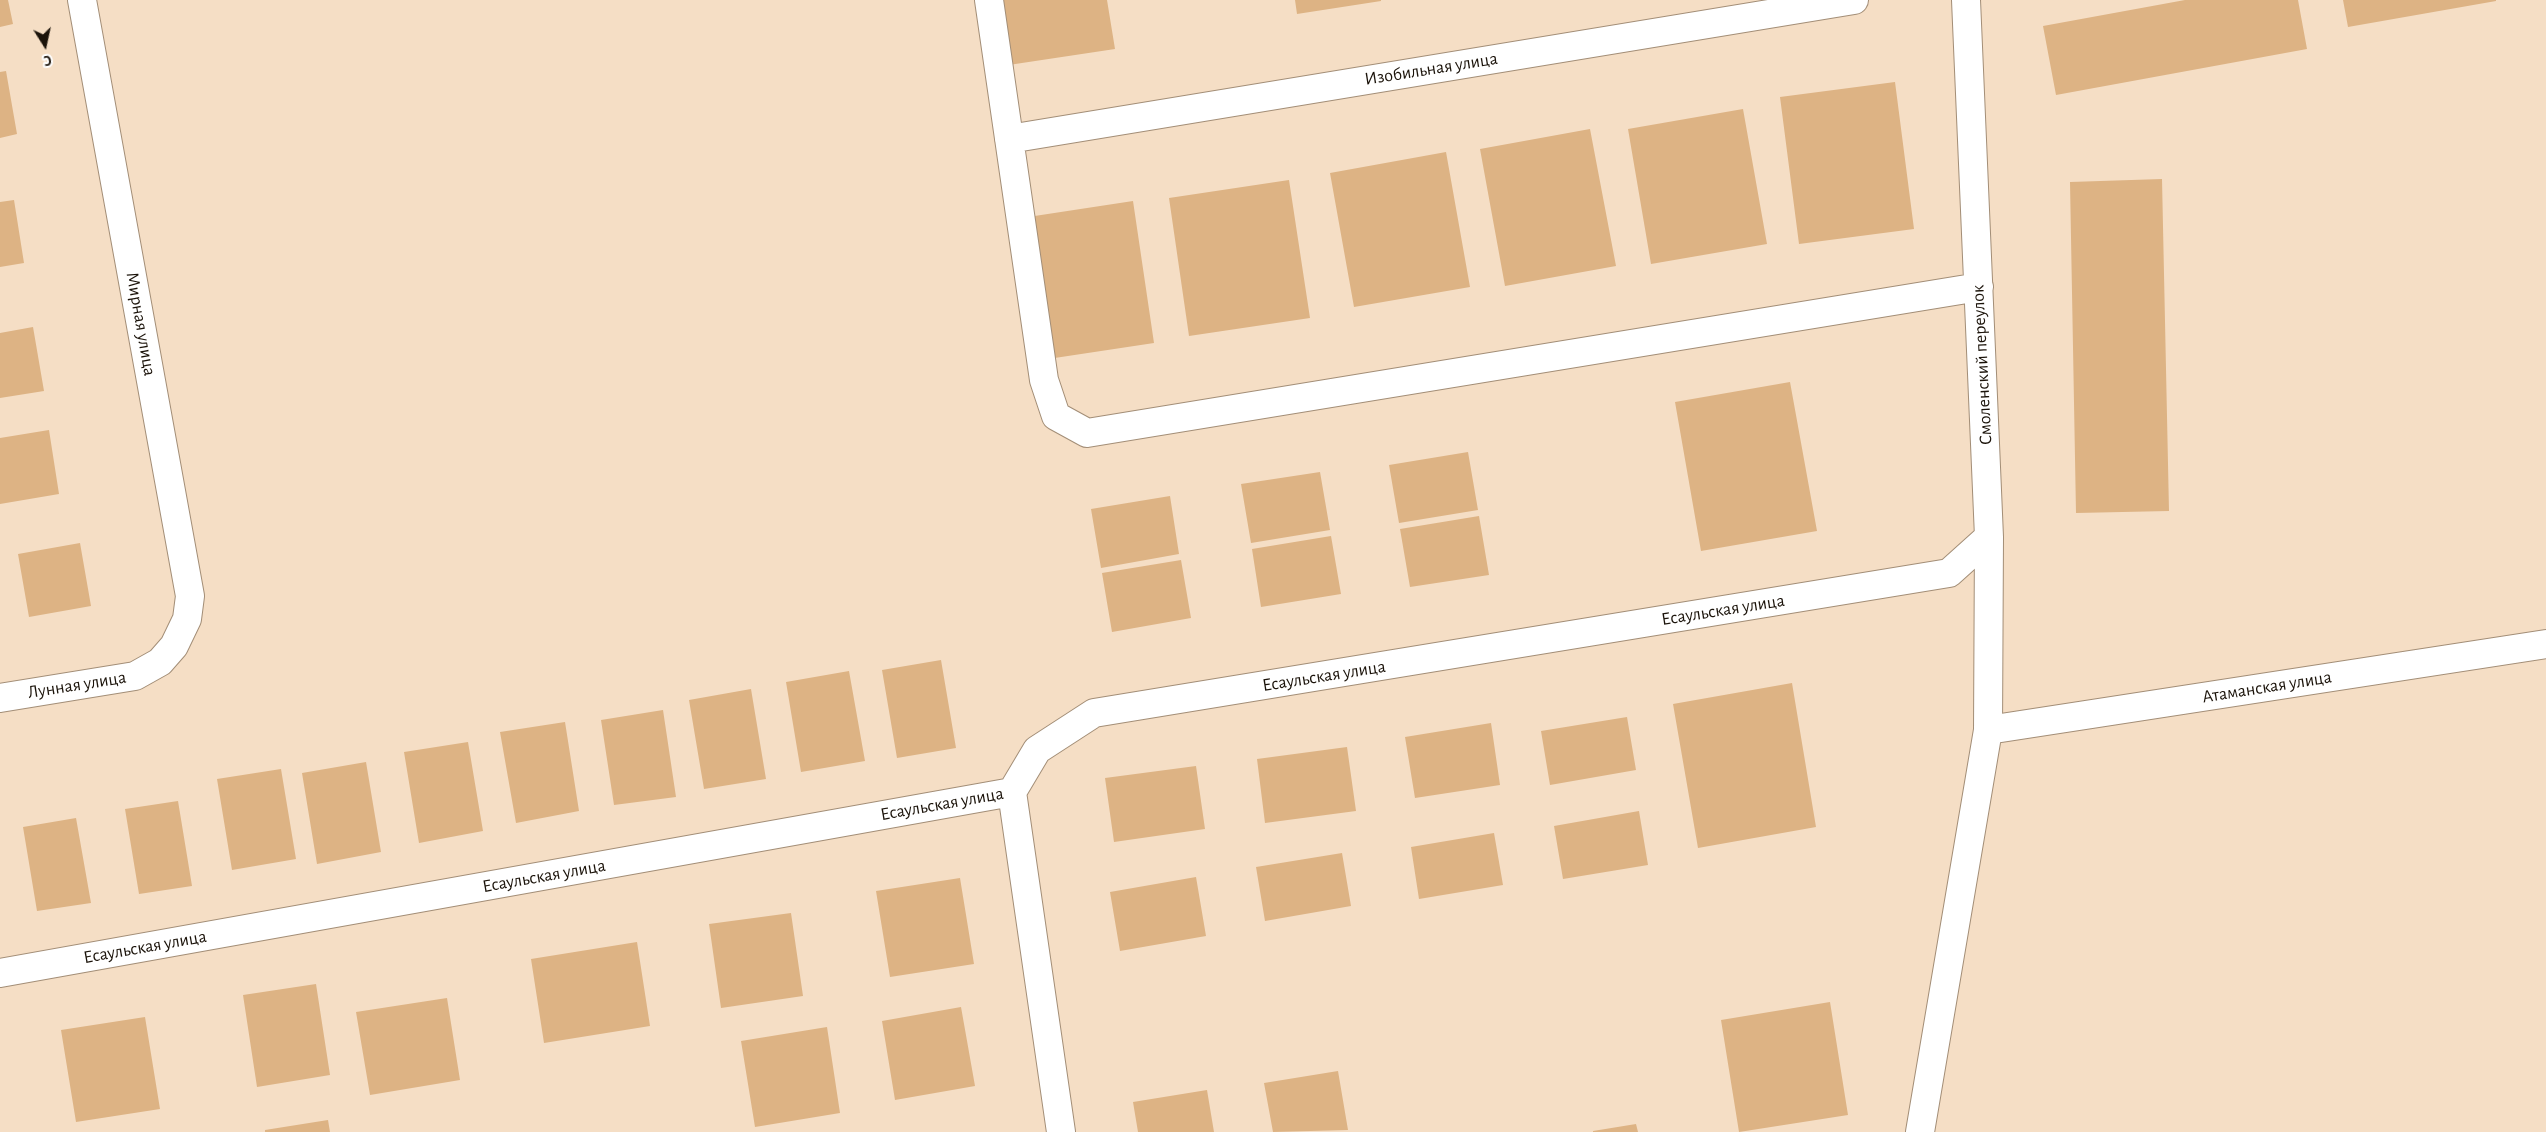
<!DOCTYPE html>
<html>
<head>
<meta charset="utf-8">
<style>
  body { margin:0 }
  #map { position:relative; width:2546px; height:1132px; overflow:hidden; background:#f5dec5; font-family:"Alegreya Sans",sans-serif }
  canvas { display:block }
  .north { position:absolute; left:20px; top:20px; width:50px; height:50px; -webkit-text-stroke:4px #fff; paint-order:stroke; rotate:170deg; font-size:14px; font-weight:700; line-height:20px; text-align:center; color:#1b130a }
  .north::after { content:''; display:block; margin:auto; width:18px; height:22px; background:#1b130a; clip-path:polygon(50% 0,100% 100%,50% 72%,0 100%) }
</style>
</head>
<body>
<div id="map">
<canvas width="2546" height="1132"></canvas>
<div class="north">С</div>
</div>
<script>
const g = document.querySelector('canvas').getContext('2d');
g.lineJoin = 'round';
function paint(path, color) {
  g.fillStyle = color;
  g.fill(path, 'evenodd');
}
function poly(rows) {
  const path = new Path2D();
  for (const r of rows) {
    path.moveTo(r[0], r[1]);
    for (let i = 2; i < r.length; i += 2) path.lineTo(r[i], r[i + 1]);
  }
  return path;
}
function strokePath(path, color, width, dash) {
  g.strokeStyle = color;
  g.lineWidth = width;
  g.lineCap = dash ? 'butt' : 'round';
  g.setLineDash(dash || []);
  g.stroke(path);
}
function drawText(font, color, halo, rows, align = 'center') {
  g.font = font + ' "Alegreya Sans",sans-serif';
  g.lineWidth = 4.5;
  g.setLineDash([]);
  g.textBaseline = 'middle';
  g.strokeStyle = halo;
  g.fillStyle = color;
  for (const [text, x, y, turn = 0] of rows) {
    g.save();
    g.translate(x, y);
    g.rotate((+turn || 0) * Math.PI / 180);
    g.textAlign = isNaN(turn) ? turn : align;
    if (halo) g.strokeText(text, 0, 0);
    g.fillText(text, 0, 0);
    g.restore();
  }
}
paint(poly([
  [0,0,8,0,13,24,0,27],
  [993,0,1107,0,1115,49,1002,66],
  [1295,0,1381,0,1381,1,1297,14],
  [2185,0,2298,0,2307,49,2056,95,2043,26],
  [2343,0,2496,0,2496,1,2348,27],
  [6,71,17,134,0,138,0,72],
  [1895,82,1914,229,1799,244,1780,97],
  [1743,109,1767,244,1651,264,1628,129],
  [1590,129,1616,266,1505,286,1480,149],
  [1446,152,1470,287,1354,307,1330,173],
  [2162,179,2169,511,2076,513,2070,182],
  [1289,180,1310,318,1189,336,1169,198],
  [14,200,24,263,0,267,0,202],
  [1133,201,1154,343,1048,359,1028,217],
  [33,327,44,391,0,398,0,333],
  [1790,382,1817,531,1701,551,1675,402],
  [49,430,59,494,0,504,0,438],
  [1468,452,1478,510,1399,523,1389,465],
  [1320,472,1330,530,1251,543,1241,484],
  [1170,496,1179,554,1101,568,1091,509],
  [1479,516,1489,575,1410,587,1400,529],
  [1331,536,1341,594,1261,607,1252,549],
  [80,543,91,606,29,617,18,554],
  [1181,560,1191,618,1112,632,1102,573],
  [941,660,956,748,897,758,882,670],
  [849,671,865,761,801,772,786,682],
  [1792,683,1816,827,1698,848,1673,704],
  [751,689,766,779,704,789,689,700],
  [663,710,676,797,614,805,601,720],
  [1627,717,1636,770,1550,785,1541,731],
  [565,722,579,811,516,823,500,732],
  [1491,723,1500,785,1415,798,1405,737],
  [468,742,483,831,419,843,404,752],
  [1347,747,1356,811,1265,823,1257,759],
  [366,762,381,852,317,864,302,773],
  [1196,766,1205,829,1114,842,1105,778],
  [281,769,296,859,232,870,217,779],
  [178,801,192,886,139,894,125,809],
  [1639,811,1648,865,1563,879,1554,826],
  [76,818,91,903,37,911,23,827],
  [1494,833,1503,885,1419,899,1411,847],
  [1342,853,1351,906,1265,921,1256,867],
  [1196,877,1206,936,1120,951,1110,892],
  [960,878,974,964,890,977,876,891],
  [791,913,803,996,721,1008,709,924],
  [637,942,650,1026,544,1043,531,959],
  [316,984,330,1075,257,1087,243,995],
  [447,998,460,1080,370,1095,356,1012],
  [1830,1002,1848,1115,1739,1132,1721,1020],
  [961,1007,975,1086,895,1100,882,1021],
  [145,1017,160,1109,76,1122,61,1030],
  [827,1027,840,1113,755,1127,741,1041],
  [1338,1071,1348,1130,1273,1132,1264,1083],
  [1207,1090,1214,1132,1138,1132,1133,1102],
  [328,1120,330,1132,265,1132,265,1130],
  [1636,1124,1638,1132,1593,1132,1593,1131]
]), '#ddb384');
const street = poly([
  [989,0,1044,380,1056,416,1087,433,1979,287],
  [1009,139,1854,0],
  [0,698,135,676,160,662,174,646,187,619,190,596,82,0],
  [1988,730,2546,644],
  [1012,792,1061,1132],
  [0,973,1012,792,1037,750,1094,713,1949,573,1989,537],
  [1920,1132,1988,730,1989,537,1966,0]
]);
strokePath(street, '#a38e77', 30);
strokePath(street, '#fff', 28);
drawText('18px', '#1b130a', '#fff', [
  ["Изобильная улица",1431,69,-9],
  ["Мирная улица",141,324,80],
  ["Смоленский переулок",1982,365,-93],
  ["Есаульская улица",1723,610,-9],
  ["Есаульская улица",1324,676,-9],
  ["Лунная улица",77,685,-9],
  ["Атаманская улица",2267,687,-9],
  ["Есаульская улица",942,804,-10],
  ["Есаульская улица",544,876,-10],
  ["Есаульская улица",145,947,-10]
]);
</script>
</body>
</html>
